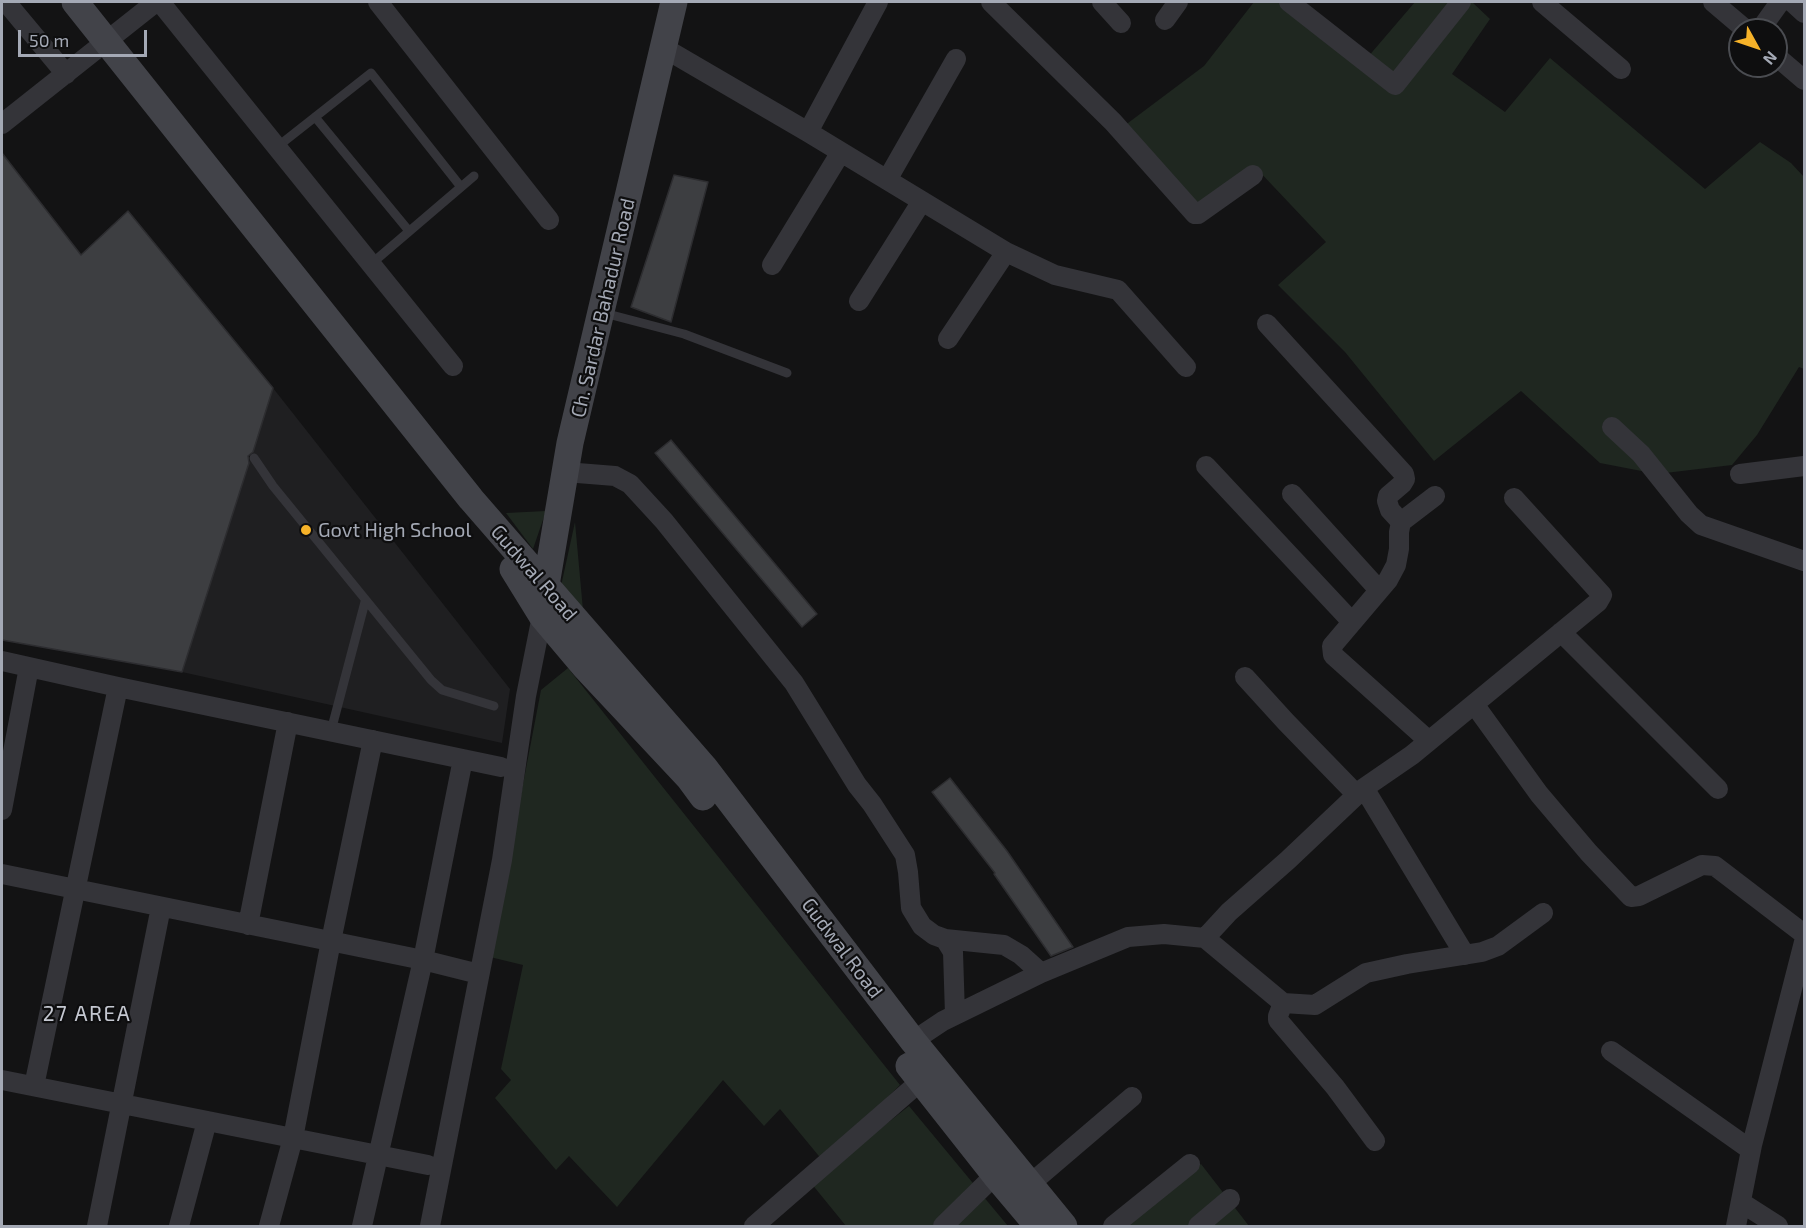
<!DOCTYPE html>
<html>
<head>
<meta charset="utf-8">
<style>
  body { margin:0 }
  #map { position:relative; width:1806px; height:1228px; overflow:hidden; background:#131314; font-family:"Exo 2",sans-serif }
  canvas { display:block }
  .frame { position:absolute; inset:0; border:3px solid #a4a9b5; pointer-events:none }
  .north { position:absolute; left:1728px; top:18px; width:60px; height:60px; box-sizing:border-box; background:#0e0e0f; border:2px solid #4a4c51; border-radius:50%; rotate:130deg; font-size:16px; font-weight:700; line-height:24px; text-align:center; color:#a4a9b5 }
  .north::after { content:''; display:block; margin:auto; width:21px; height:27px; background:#f6b229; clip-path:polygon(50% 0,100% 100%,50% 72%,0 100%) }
  .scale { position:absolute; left:18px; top:30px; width:129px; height:27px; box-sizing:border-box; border:3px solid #a4a9b5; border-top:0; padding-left:8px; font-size:18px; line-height:21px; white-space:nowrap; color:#a4a9b5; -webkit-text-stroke:4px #0e0e0f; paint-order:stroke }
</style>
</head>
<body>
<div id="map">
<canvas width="1806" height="1228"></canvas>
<div class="frame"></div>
<div class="north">N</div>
<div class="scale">50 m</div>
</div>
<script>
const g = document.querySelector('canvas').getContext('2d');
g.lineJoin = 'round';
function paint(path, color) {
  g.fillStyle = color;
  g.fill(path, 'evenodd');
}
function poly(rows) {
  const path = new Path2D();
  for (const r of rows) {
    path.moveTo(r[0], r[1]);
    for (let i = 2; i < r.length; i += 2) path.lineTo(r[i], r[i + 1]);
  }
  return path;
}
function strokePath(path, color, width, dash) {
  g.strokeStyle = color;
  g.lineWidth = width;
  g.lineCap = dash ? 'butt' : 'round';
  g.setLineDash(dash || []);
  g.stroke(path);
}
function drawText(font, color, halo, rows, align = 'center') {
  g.font = font + ' "Exo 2",sans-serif';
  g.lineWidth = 4.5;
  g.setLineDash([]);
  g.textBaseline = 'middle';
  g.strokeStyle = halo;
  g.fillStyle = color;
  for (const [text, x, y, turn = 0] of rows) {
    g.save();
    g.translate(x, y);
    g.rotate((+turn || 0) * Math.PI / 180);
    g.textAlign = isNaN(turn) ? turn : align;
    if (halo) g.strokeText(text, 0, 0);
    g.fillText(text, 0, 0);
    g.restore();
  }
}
paint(poly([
  [273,388,510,689,502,743,182,672]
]), '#1f1f21');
paint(poly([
  [1254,2,1282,2,1361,65,1415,2,1472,2,1490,19,1452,74,1505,112,1550,58,1705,189,1760,142,1791,163,1804,177,1804,369,1799,367,1757,435,1732,465,1657,474,1600,463,1521,391,1434,461,1345,352,1278,285,1326,242,1256,168,1198,204,1124,126,1204,66],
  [546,511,533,549,506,513],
  [575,522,583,610,561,586],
  [568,668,900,1085,823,1161,780,1109,764,1126,723,1080,617,1207,569,1156,556,1170,495,1098,511,1080,501,1069,523,965,490,957,541,690],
  [909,1106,977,1188,933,1226,846,1226,811,1183],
  [1201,1164,1249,1226,1121,1226],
  [983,1196,1008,1226,951,1226]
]), '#1f2720');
const building = poly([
  [2,153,81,255,128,211,273,388,253,452,248,456,249,463,182,672,2,640,2,153],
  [674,175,708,182,671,322,631,307,674,175],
  [671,440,817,614,802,627,655,453,671,440],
  [950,778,1007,851,1073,947,1051,956,994,874,995,873,932,792,950,778]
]);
paint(building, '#3d3e41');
strokePath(building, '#2d2d30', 1.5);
strokePath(poly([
  [315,117,409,231],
  [277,147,371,73,461,187],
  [371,264,474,176],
  [604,313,684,334,787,373],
  [254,458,273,486,431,680,442,690,494,706],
  [331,731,365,602]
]), '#343439', 9);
strokePath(poly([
  [6,2,66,74],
  [160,2,453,366],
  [378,2,549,220],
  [991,2,1113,122,1195,214,1198,214,1253,175],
  [1102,2,1121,23],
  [1289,2,1395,85,1461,2],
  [1542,2,1621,69],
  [1713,2,1746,30],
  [1792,2,1804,13],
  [1165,20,1178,2],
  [1760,30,1780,2],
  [664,48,808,132,1006,252,1055,275,1118,290,1186,367],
  [1776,56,1804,80],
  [2,124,156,2],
  [808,132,878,2],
  [887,180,956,59],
  [772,265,841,152],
  [859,301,922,201],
  [1267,324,1404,474,1405,479,1402,484,1388,496,1387,501,1390,510,1401,522],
  [948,339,1006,252],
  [1612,427,1641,454,1689,514,1701,525,1804,561],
  [1206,466,1352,622],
  [565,472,615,476,630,484,664,521,794,683,857,785,872,804,905,855,908,872,911,908,922,926,934,935,945,939,1004,945,1021,955,1041,973],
  [1740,474,1804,466],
  [1292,494,1379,590],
  [1561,632,1718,789],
  [2,661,118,687,501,767],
  [1245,677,1286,722,1357,795],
  [1474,704,1539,794,1589,853,1631,897,1639,896,1702,865,1715,866,1804,934],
  [1429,741,1333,655,1332,646,1388,580,1396,565,1399,549,1399,532,1401,522,1435,496],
  [1364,788,1465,955],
  [2,810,29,667],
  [2,874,423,960,471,972],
  [248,925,288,722],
  [1205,938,1283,1003,1278,1016,1278,1020,1335,1087,1375,1141],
  [945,939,953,952,955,1015],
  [1283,1003,1315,1005,1366,973,1407,964,1482,952,1498,946,1543,913],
  [913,1041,943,1021,1041,973,1128,937,1164,934,1205,938,1229,912,1288,860,1364,788,1412,755,1598,602,1602,595,1514,498],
  [1611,1051,1751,1150],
  [2,1080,428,1165],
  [34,1086,118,687],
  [1029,1185,1132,1097],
  [1742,1203,1778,1226],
  [97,1226,161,907],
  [179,1226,207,1121],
  [269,1226,293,1138,331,941,373,740],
  [362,1226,423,960,463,759],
  [430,1226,502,860,526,696,542,616],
  [754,1226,930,1073],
  [943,1226,995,1175],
  [1113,1226,1190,1164],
  [1198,1226,1230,1199],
  [1736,1226,1752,1145,1804,942]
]), '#343439', 20);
strokePath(poly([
  [75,2,471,499,704,767,913,1041,1064,1226],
  [513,569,542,616,585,667,689,778,703,797],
  [544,597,570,443,674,2],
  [909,1066,995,1175,1038,1226]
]), '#424349', 27);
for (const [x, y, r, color] of [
  [306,530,6,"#f6b229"]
]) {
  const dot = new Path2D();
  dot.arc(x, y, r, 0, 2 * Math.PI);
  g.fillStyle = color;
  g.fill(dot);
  strokePath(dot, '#0e0e0f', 2);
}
drawText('20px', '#a4a9b5', '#0e0e0f', [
  ["Ch. Sardar Bahadur Road",603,308,-77],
  ["Gudwal Road",534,573,49],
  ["Gudwal Road",842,948,53]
]);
drawText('20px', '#a4a9b5', '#0e0e0f', [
  ["Govt High School",318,530]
], 'left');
g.letterSpacing = '1.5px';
drawText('21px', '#c5c8d1', '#0e0e0f', [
  ["27 AREA",87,1014]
]);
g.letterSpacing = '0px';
</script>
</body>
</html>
